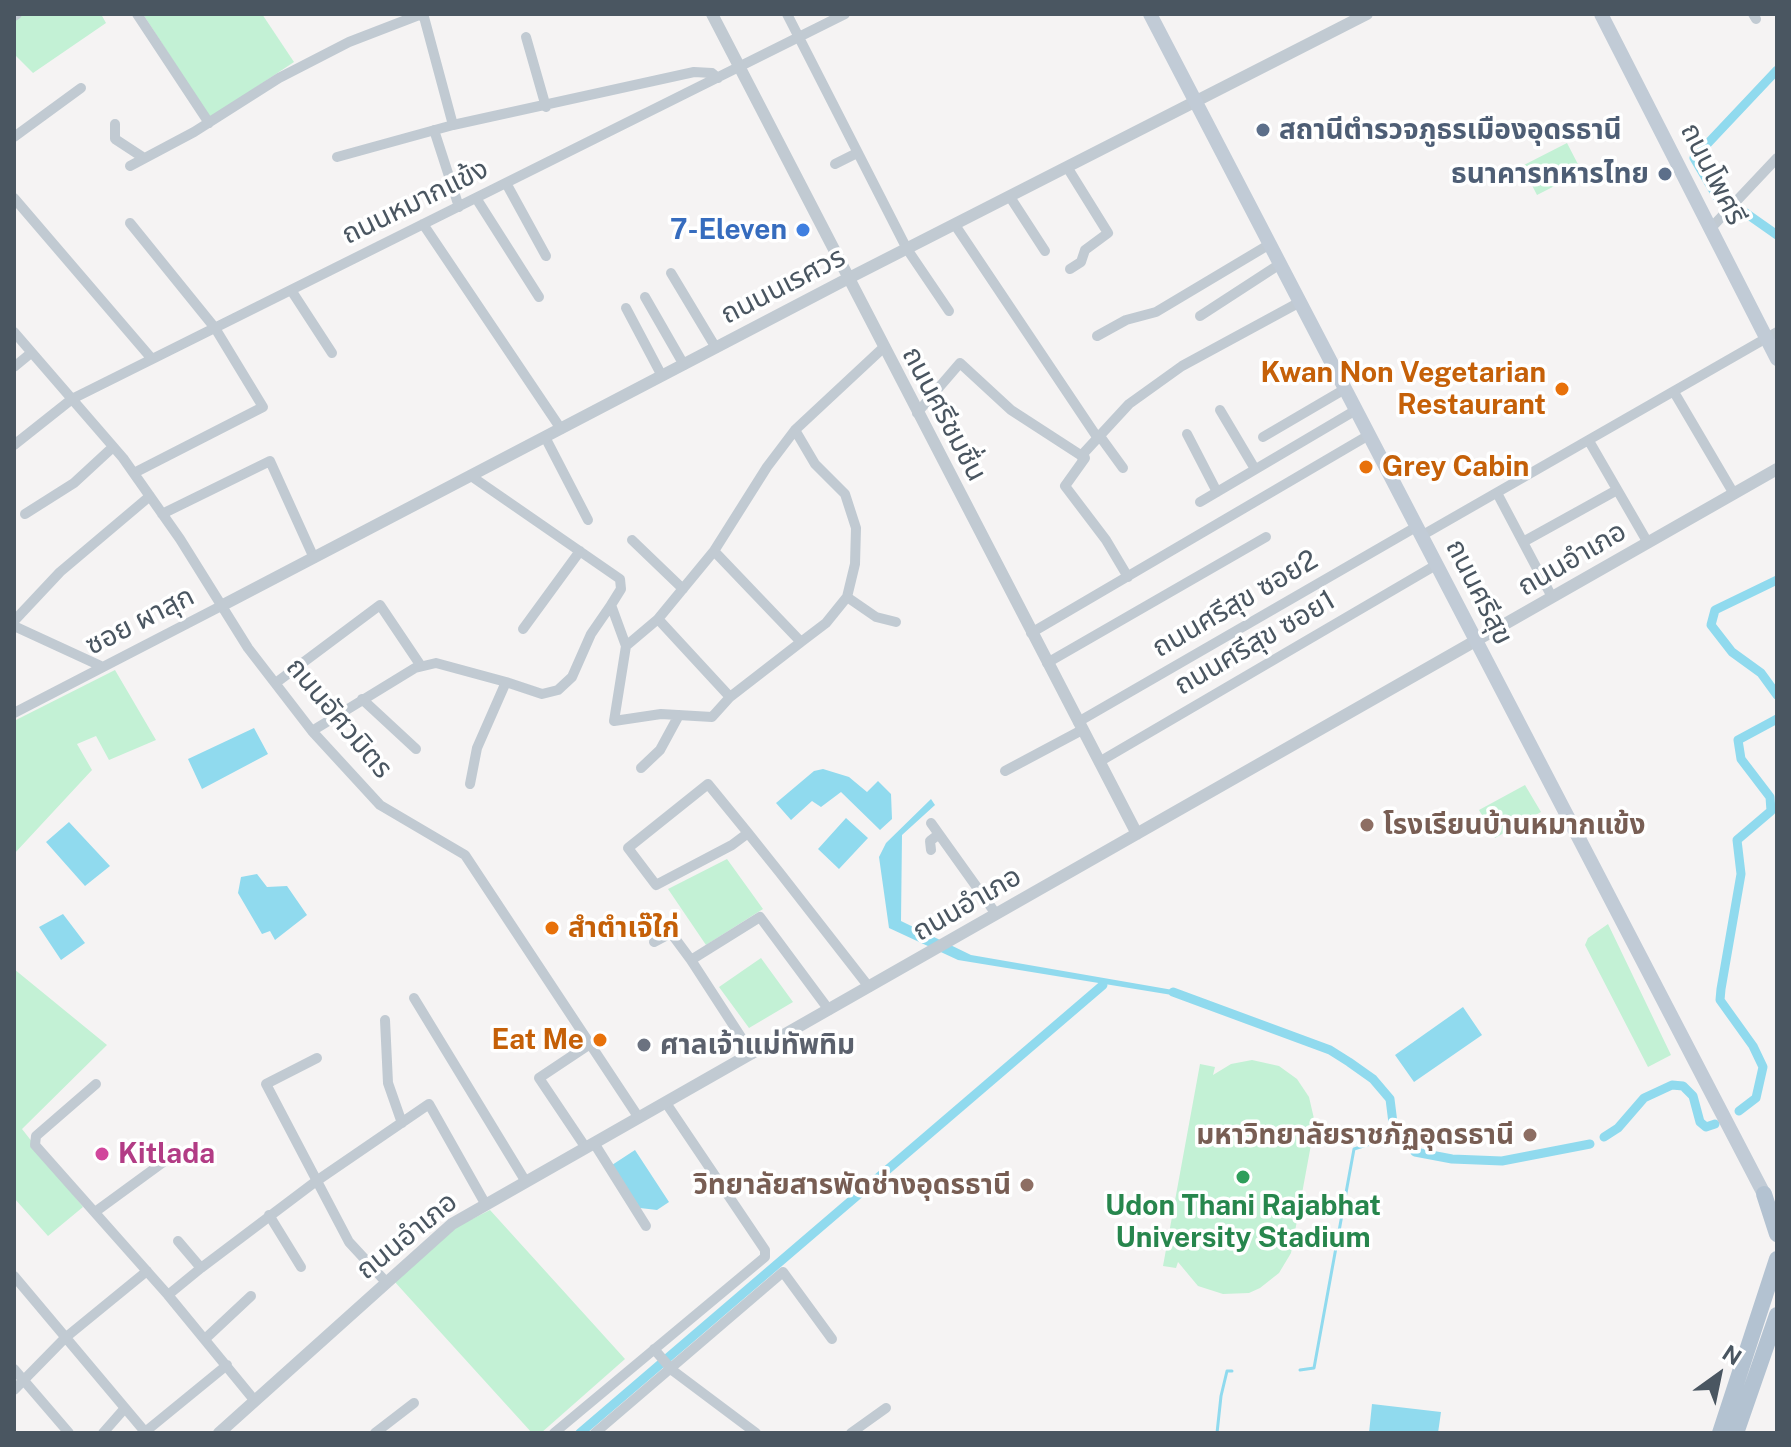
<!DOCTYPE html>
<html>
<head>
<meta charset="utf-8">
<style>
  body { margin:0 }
  #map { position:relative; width:1791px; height:1447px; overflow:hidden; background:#f5f3f3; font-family:"Public Sans",sans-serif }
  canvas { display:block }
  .frame { position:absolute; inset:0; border:16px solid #4a5661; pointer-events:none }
  .north { position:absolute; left:1679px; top:1335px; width:80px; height:80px; -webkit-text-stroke:6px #fff; paint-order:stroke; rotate:33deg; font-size:22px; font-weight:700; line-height:32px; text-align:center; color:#4a5661 }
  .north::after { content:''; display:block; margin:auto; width:28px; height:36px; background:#4a5661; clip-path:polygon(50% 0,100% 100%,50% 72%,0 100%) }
</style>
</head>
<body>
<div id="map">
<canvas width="1791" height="1447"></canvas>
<div class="frame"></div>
<div class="north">N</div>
</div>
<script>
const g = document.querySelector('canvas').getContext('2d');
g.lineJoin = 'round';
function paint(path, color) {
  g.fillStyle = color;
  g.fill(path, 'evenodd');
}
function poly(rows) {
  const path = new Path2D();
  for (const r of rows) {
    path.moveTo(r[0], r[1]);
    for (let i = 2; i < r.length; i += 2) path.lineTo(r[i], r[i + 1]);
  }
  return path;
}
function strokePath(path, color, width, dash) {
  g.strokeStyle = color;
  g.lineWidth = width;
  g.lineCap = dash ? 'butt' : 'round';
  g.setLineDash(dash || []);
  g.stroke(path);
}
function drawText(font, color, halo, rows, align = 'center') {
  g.font = font + ' "Public Sans","Noto Sans Thai",sans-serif';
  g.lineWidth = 7;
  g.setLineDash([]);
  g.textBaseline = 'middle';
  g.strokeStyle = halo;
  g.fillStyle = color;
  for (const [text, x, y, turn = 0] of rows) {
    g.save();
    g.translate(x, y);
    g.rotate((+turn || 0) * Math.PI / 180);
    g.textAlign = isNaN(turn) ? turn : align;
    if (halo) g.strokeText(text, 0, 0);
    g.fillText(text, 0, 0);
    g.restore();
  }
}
paint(poly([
  [21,14,101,14,106,23,33,73,14,54,14,19],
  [143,14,262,14,294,62,210,118],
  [1567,143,1582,172,1537,195,1522,166],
  [115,670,156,740,109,760,96,736,77,744,92,770,14,854,14,721],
  [1525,785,1541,812,1495,838,1479,810],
  [727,859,763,909,706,945,668,889],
  [1608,924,1671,1055,1648,1067,1585,945,1588,938],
  [761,958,793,1002,749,1028,719,987],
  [14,969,107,1045,22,1129,83,1207,48,1236,14,1198],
  [1252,1060,1279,1066,1297,1079,1309,1097,1315,1123,1291,1253,1279,1273,1260,1288,1249,1293,1223,1294,1198,1286,1178,1262,1176,1268,1163,1266,1200,1064,1215,1067,1213,1075,1231,1064],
  [490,1210,625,1359,541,1433,532,1433,394,1281,456,1227]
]), '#c3f1d5');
paint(poly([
  [254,728,268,754,202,789,188,759],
  [823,769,849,777,867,792,878,781,891,794,892,819,880,830,841,792,821,807,812,801,791,820,776,803,814,771],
  [931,799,935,805,902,835,901,921,971,955,1173,990,1172,995,958,960,889,928,879,857,886,843],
  [846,818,868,838,839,869,818,849],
  [69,822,110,866,85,886,46,842],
  [257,874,267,887,287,886,307,915,275,940,270,931,262,934,238,893,241,877],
  [63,914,85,943,61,960,39,927],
  [1463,1007,1482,1035,1414,1082,1395,1055],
  [635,1150,669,1202,657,1210,640,1208,612,1165],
  [1372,1404,1441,1412,1438,1433,1369,1433]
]), '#90daee');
strokePath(poly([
  [1300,1370,1314,1368,1354,1149,1402,1134],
  [1217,1433,1221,1396,1227,1371,1232,1371]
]), '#90daee', 3);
strokePath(poly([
  [1727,202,1717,197,1694,158,1777,70],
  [1740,209,1777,235],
  [1777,580,1715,610,1711,625,1732,652,1761,673,1777,695],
  [1173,992,1330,1050,1349,1062,1373,1079,1390,1099,1393,1123,1415,1152,1452,1159,1502,1161,1590,1144],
  [1739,1111,1756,1098,1763,1067,1753,1046,1720,1000,1721,989,1741,874,1737,840,1771,811,1770,797,1741,759,1738,740,1777,719],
  [1604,1137,1618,1128,1644,1098,1672,1085,1683,1086,1693,1096,1700,1122,1706,1127,1715,1124],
  [580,1433,1103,985]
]), '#90daee', 9);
strokePath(poly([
  [137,14,209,123],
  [787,14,907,249,949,311],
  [1753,14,1756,19],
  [14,16,17,14],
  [526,37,546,107],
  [115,124,115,139,144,158],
  [434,130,459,207],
  [14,137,81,88],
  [337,157,453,125,694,72,712,73,718,78],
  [835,164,857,153],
  [130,166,194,132,279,78,349,42,419,15,424,17,453,125],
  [1067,167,1108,233,1085,250,1081,262,1070,269],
  [506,183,546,256],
  [1010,197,1045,251],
  [14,198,152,359],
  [476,198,539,297],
  [130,223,215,328,263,407,134,473],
  [423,224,561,429],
  [955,225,1097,437],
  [1711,228,1777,158],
  [671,273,716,348],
  [291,290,332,353],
  [645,297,684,365],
  [626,308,662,376],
  [1200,316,1280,264],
  [14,332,123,458,180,539,248,648,312,731,380,805,465,855,639,1118],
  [1097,336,1126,320,1156,312,1270,244],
  [14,367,31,353],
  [1674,392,1734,494],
  [1220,410,1255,469],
  [917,413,960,363,1011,410,1085,458,1065,486,1106,540,1128,577],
  [795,430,815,464,845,494,856,528,855,564,847,597,826,623,801,642,714,551,767,467,795,430,883,348],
  [1187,434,1217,492],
  [1099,435,1123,468],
  [545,437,588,520],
  [1263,437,1345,389],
  [1589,441,1648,543],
  [14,445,72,399,845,14],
  [1081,456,1129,404,1182,366,1300,302],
  [471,476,620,579,621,589,611,605,626,646,614,721,661,714,712,717,730,697,801,642],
  [1497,493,1552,597],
  [1200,502,1356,410],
  [25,514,74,483,113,447],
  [162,514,270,461,314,558],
  [1421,536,1777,332],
  [632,540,683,589],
  [1523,542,1617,490],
  [714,551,658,619,730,697],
  [847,597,876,617,896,622],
  [14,621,60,572,150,496],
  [14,626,103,667],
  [523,629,580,551],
  [1031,633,1369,435],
  [626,646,658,619],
  [1047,663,1266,537],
  [277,682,380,605,421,666],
  [362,699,416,749],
  [14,713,223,605],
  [1078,722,1416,527],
  [312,731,415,668,436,663,506,682],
  [1099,762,1436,565],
  [641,768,660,750,679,715],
  [1005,771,1082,730],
  [470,784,477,748,506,682,542,694,558,690,572,677,591,634,611,605],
  [931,823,996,914],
  [748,833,732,845,656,885,628,848,708,784,748,833,780,873,869,987],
  [931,850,930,841,939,834],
  [654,942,671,933,691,960],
  [414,998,526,1182],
  [385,1020,388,1083,402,1123],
  [752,1054,691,960,760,917,829,1010],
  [317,1058,266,1084,349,1242,386,1282],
  [96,1084,36,1136,35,1145,168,1295],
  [594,1143,646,1226],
  [586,1148,539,1078,590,1044],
  [95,1212,173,1155],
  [269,1215,301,1267],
  [178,1241,201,1268],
  [14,1276,146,1433],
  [205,1339,251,1296],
  [654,1349,672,1370,756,1433],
  [14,1369,69,1433],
  [14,1390,65,1338,147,1271],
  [255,1401,168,1295,201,1268,315,1182,429,1104,486,1205],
  [145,1432,227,1365],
  [103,1433,125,1408],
  [375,1433,414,1403],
  [554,1433,765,1257,765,1250,666,1103],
  [595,1433,783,1272,832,1339],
  [851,1433,886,1408]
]), '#c1cad2', 10);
strokePath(poly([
  [712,14,1137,834],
  [223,605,847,279,1367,14],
  [219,1433,452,1224,1777,469]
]), '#c1cad2', 12);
strokePath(poly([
  [1150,14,1764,1194],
  [1601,14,1777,359]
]), '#c1cbd6', 14);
strokePath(poly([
  [1764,1194,1777,1234],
  [1720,1433,1777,1259],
  [1736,1433,1777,1315]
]), '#b3c2d1', 16);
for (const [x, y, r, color] of [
  [1263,130,8,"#5c6f8a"],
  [1665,174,8,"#5c6f8a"],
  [803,230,8,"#3f7fe0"],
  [1562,389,8,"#e8710a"],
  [1366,467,8,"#e8710a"],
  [1367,825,8,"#8d6e63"],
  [552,928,8,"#e8710a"],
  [600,1040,8,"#e8710a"],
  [644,1045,8,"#6b7280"],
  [1530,1135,8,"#8d6e63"],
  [102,1154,8,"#d1479c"],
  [1243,1177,8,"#2e9e5b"],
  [1027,1185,8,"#8d6e63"]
]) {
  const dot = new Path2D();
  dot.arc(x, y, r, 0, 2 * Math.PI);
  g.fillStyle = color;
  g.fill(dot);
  strokePath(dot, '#fff', 3);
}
drawText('bold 28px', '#4e5e75', '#fff', [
  ["สถานีตำรวจภูธรเมืองอุดรธานี",1279,130],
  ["ธนาคารทหารไทย",1649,174,"right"]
], 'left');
drawText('28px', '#4a5661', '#fff', [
  ["ถนนโพศรี",1713,174,63],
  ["ถนนหมากแข้ง",415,202,-26],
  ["ถนนนเรศวร",783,286,-27],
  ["ถนนศรีชมชื่น",944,414,62],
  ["ถนนอำเภอ",1572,559,-30],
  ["ถนนศรีสุข",1479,592,63],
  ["ถนนศรีสุข ซอย2",1235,604,-30],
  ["ซอย ผาสุก",140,621,-27],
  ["ถนนศรีสุข ซอย1",1255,643,-30],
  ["ถนนอัศวมิตร",339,718,50],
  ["ถนนอำเภอ",967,904,-30],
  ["ถนนอำเภอ",407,1236,-39]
]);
drawText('bold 28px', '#366cbe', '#fff', [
  ["7-Eleven",787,230]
], 'right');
drawText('bold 28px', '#c56008', '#fff', [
  ["Kwan Non Vegetarian",1546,373],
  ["Restaurant",1546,405],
  ["Grey Cabin",1382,467,"left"],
  ["สำตำเจ๊ใก่",568,928,"left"],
  ["Eat Me",584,1040]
], 'right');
drawText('bold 28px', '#785e54', '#fff', [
  ["โรงเรียนบ้านหมากแข้ง",1383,825,"left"],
  ["มหาวิทยาลัยราชภัฏอุดรธานี",1514,1135],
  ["วิทยาลัยสารพัดช่างอุดรธานี",1011,1185]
], 'right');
drawText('bold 28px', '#5b616d', '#fff', [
  ["ศาลเจ้าแม่ทัพทิม",660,1045]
], 'left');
drawText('bold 28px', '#b23c85', '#fff', [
  ["Kitlada",118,1154]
], 'left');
drawText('bold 28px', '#27864d', '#fff', [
  ["Udon Thani Rajabhat",1243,1206],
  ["University Stadium",1243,1238]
]);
</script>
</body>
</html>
